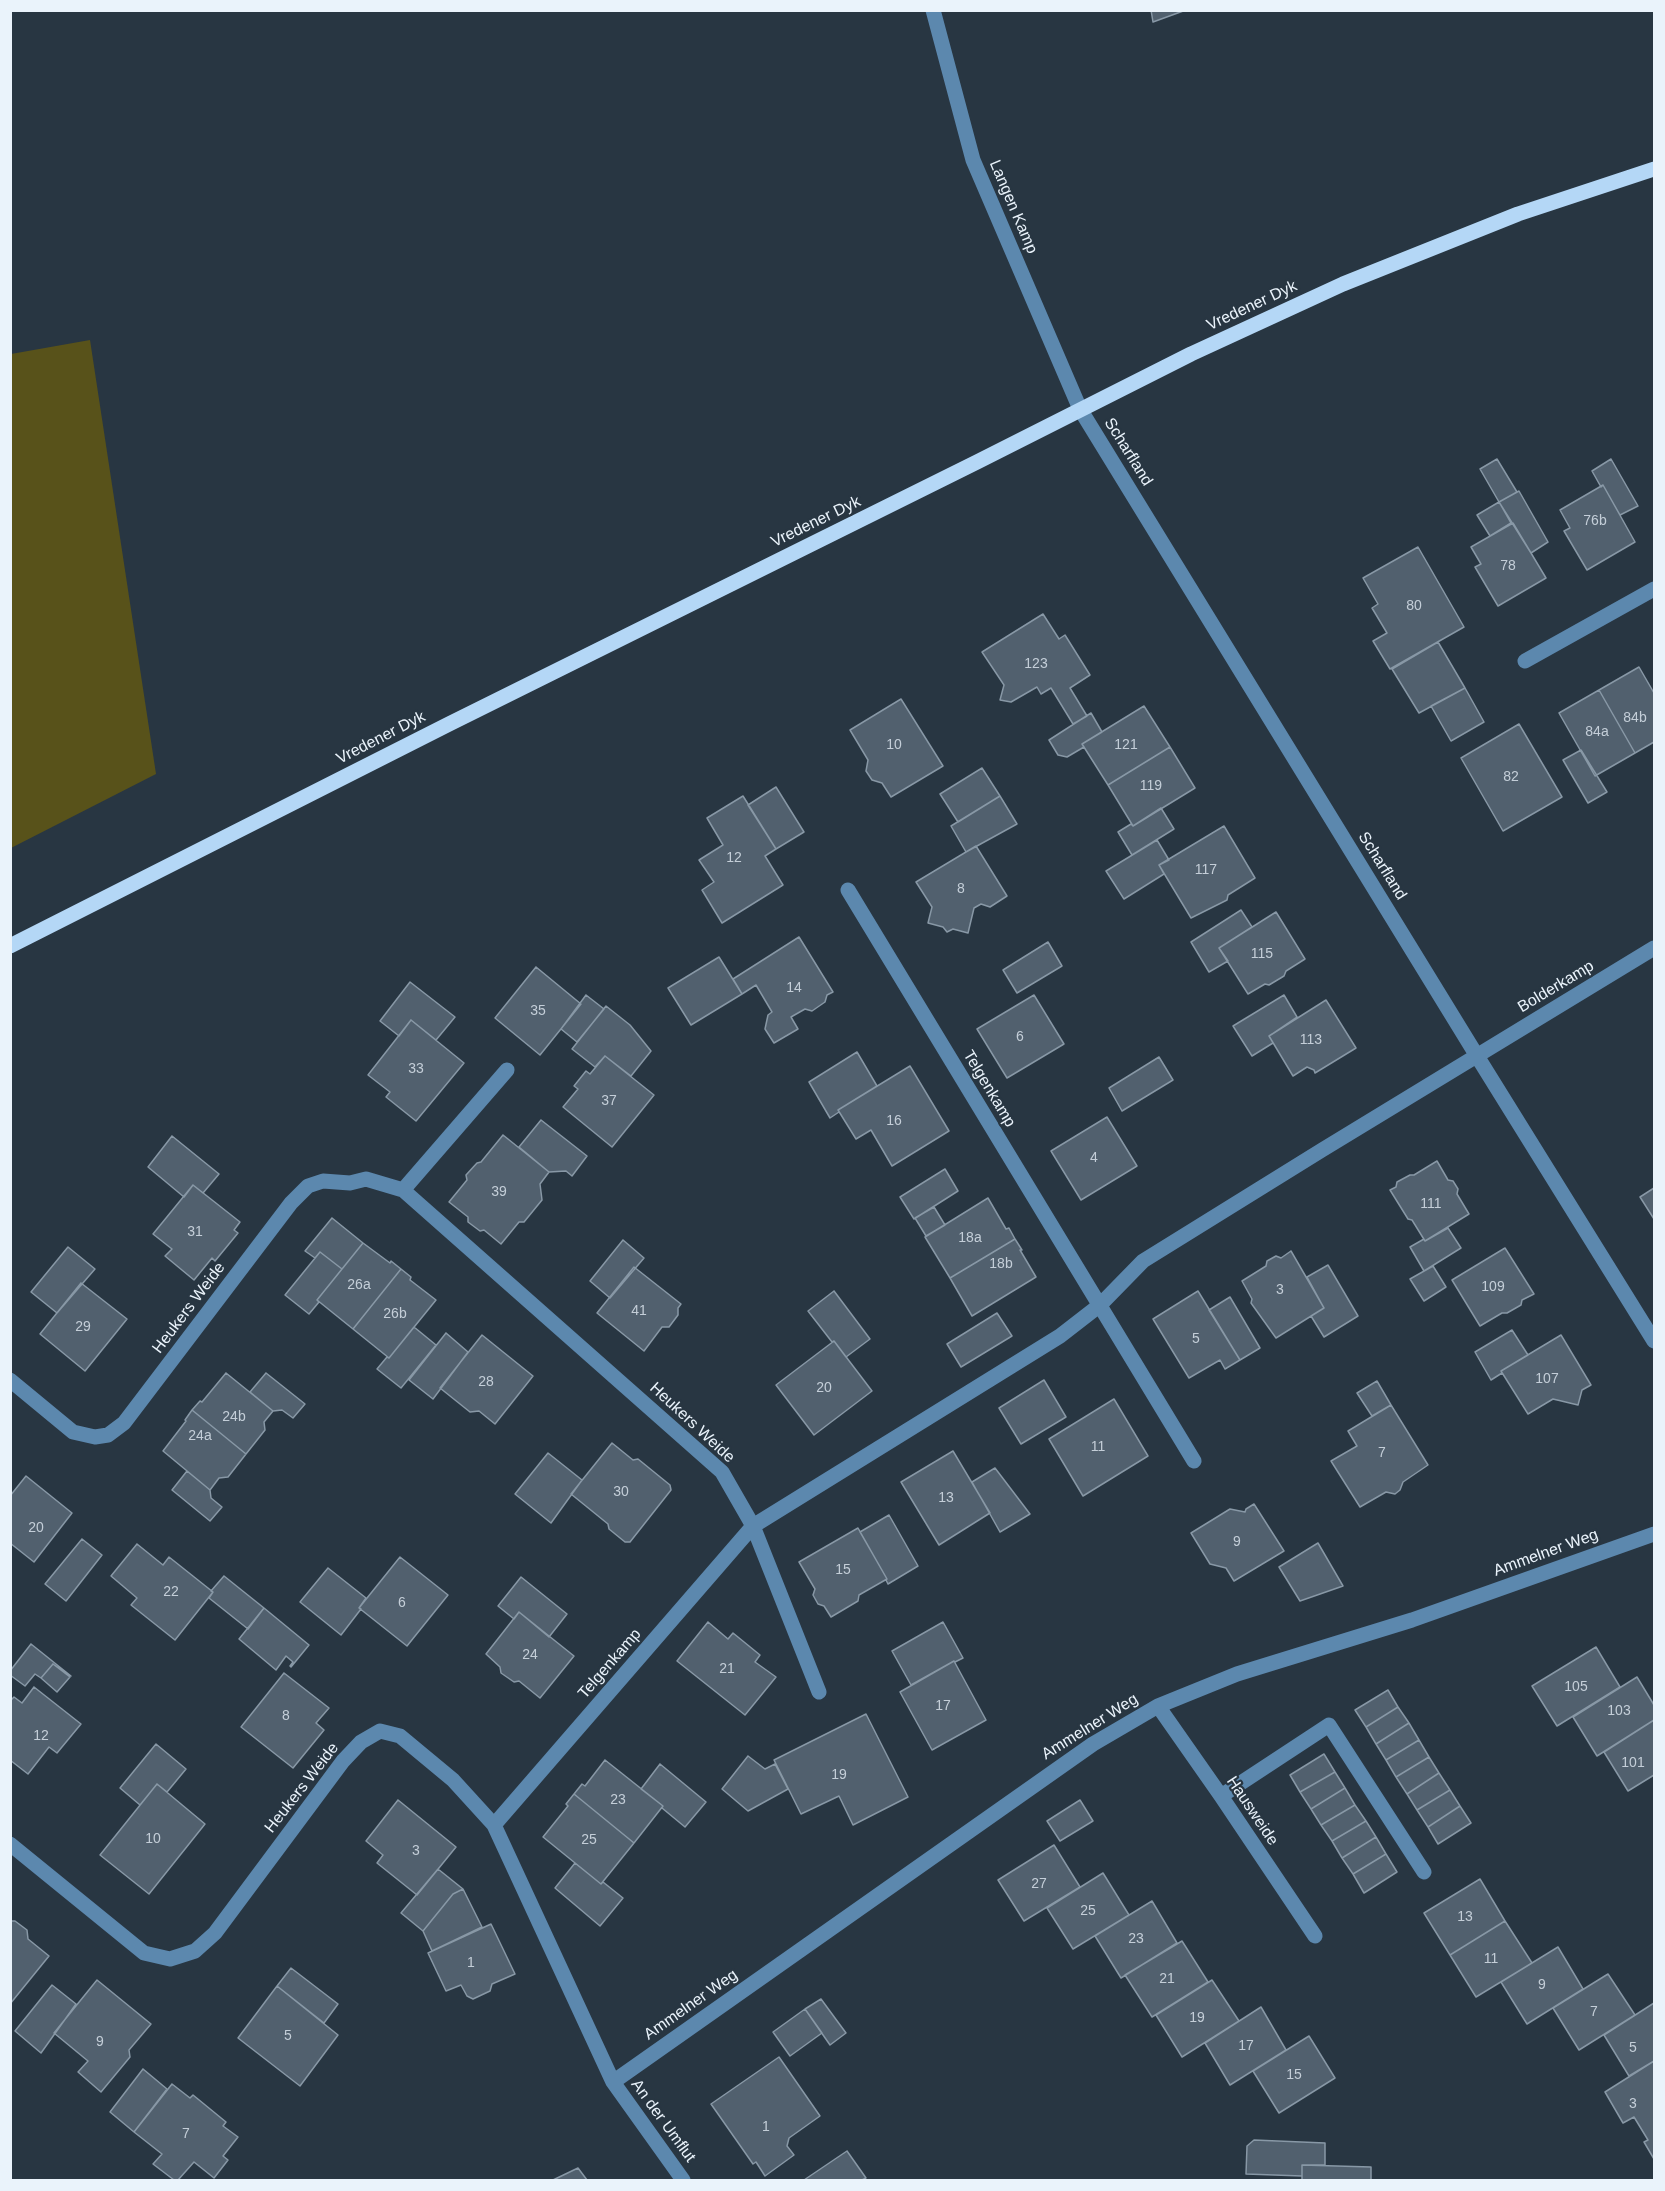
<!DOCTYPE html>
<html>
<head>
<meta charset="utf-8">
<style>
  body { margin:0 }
  #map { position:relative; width:1665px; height:2191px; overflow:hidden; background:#283642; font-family:Helvetica,sans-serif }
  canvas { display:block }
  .frame { position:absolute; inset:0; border:12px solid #eaf3fb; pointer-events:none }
</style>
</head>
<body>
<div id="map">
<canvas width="1665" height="2191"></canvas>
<div class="frame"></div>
</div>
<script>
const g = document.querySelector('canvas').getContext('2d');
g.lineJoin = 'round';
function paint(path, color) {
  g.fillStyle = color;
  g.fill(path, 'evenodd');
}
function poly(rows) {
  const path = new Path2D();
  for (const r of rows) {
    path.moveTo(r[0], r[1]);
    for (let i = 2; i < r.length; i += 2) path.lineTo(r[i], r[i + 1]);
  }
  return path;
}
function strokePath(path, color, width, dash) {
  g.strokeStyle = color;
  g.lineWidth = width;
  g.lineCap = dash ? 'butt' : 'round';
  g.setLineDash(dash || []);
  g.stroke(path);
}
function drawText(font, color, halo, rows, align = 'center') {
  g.font = font + ' Helvetica,sans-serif';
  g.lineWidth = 4.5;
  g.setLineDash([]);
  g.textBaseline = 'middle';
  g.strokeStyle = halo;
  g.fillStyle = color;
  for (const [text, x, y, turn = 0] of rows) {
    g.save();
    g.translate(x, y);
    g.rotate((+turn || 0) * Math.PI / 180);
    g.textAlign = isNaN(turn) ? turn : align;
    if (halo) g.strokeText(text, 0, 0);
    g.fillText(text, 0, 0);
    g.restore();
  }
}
paint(poly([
  [90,340,156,774,11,848,11,354]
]), '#58521a');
const building = poly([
  [1151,10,1186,10,1153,22,1151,10],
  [1497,459,1517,492,1499,502,1480,469,1497,459],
  [1611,459,1638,506,1620,515,1603,485,1601,487,1592,471,1611,459],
  [1603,485,1635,542,1587,570,1564,531,1570,528,1560,510,1603,485],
  [1519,491,1548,542,1531,553,1499,502,1519,491],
  [1499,502,1511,523,1490,536,1477,515,1499,502],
  [1513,523,1546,578,1498,606,1475,567,1481,564,1471,547,1513,523],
  [1418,547,1464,627,1390,669,1373,641,1387,633,1372,608,1378,604,1363,578,1418,547],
  [1043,614,1059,639,1065,635,1090,675,1070,688,1087,716,1073,724,1051,688,1041,694,1037,687,1011,702,1000,700,1004,685,982,652,1043,614],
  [1438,642,1465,688,1419,713,1392,669,1438,642],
  [1639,667,1654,693,1654,742,1635,753,1599,690,1639,667],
  [1465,688,1484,722,1451,741,1431,706,1465,688],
  [1599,690,1635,753,1595,776,1559,713,1599,690],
  [901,699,943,766,891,797,882,783,872,780,866,771,868,760,850,730,901,699],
  [1144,706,1170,747,1108,785,1082,744,1144,706],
  [1091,713,1102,732,1082,744,1084,747,1067,757,1058,755,1049,740,1091,713],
  [1519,724,1562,797,1503,831,1461,758,1519,724],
  [1170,747,1195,788,1133,826,1108,785,1170,747],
  [1581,750,1607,792,1588,803,1563,760,1581,750],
  [982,768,1000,796,958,822,940,794,982,768],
  [776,787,804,832,776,849,748,805,776,787],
  [743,796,776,849,765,856,783,885,722,923,702,890,714,882,699,860,723,845,707,818,743,796],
  [1000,796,1017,824,966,852,951,826,1000,796],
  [1161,808,1174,829,1132,855,1118,832,1131,824,1133,826,1161,808],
  [1224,826,1255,878,1228,895,1227,900,1191,918,1159,865,1224,826],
  [1157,840,1169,860,1159,865,1164,874,1124,899,1106,871,1157,840],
  [976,846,1007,896,990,907,981,904,974,908,968,933,953,929,947,932,943,927,928,923,932,907,916,882,976,846],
  [1241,910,1252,927,1219,948,1228,961,1209,972,1191,942,1241,910],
  [1276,912,1305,959,1286,971,1284,976,1269,985,1265,984,1248,994,1219,948,1276,912],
  [799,937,833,992,827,995,825,1002,812,1011,805,1009,791,1017,798,1029,774,1043,765,1029,768,1015,772,1012,756,985,742,994,733,979,799,937],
  [1048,942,1062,966,1017,993,1003,970,1048,942],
  [719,957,742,994,691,1025,668,988,719,957],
  [536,967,581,1004,540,1055,495,1018,536,967],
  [410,982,455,1017,436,1040,411,1020,399,1036,380,1021,410,982],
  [586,995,604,1009,577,1042,561,1029,586,995],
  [1034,995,1064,1044,1007,1078,977,1029,1034,995],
  [1284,995,1297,1017,1269,1036,1273,1043,1252,1056,1233,1026,1284,995],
  [1326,1000,1356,1048,1315,1073,1314,1070,1307,1067,1293,1076,1269,1036,1326,1000],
  [606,1006,630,1025,651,1051,631,1076,605,1056,595,1067,572,1049,606,1006],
  [411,1020,464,1063,416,1121,386,1097,390,1092,368,1075,411,1020],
  [857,1052,877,1086,838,1110,839,1112,830,1118,809,1082,857,1052],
  [605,1056,654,1095,612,1147,563,1107,578,1089,574,1086,586,1071,590,1074,605,1056],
  [1159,1057,1173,1080,1122,1111,1109,1088,1159,1057],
  [910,1066,949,1131,892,1166,871,1130,856,1139,838,1110,910,1066],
  [1107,1117,1137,1166,1081,1200,1051,1151,1107,1117],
  [541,1120,587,1156,572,1176,566,1171,549,1172,519,1147,541,1120],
  [503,1135,549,1172,540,1184,542,1200,524,1222,519,1222,501,1244,484,1230,480,1231,468,1222,468,1217,449,1202,467,1180,466,1175,477,1163,481,1162,503,1135],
  [172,1136,219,1174,203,1193,193,1185,184,1197,148,1167,172,1136],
  [1437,1161,1448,1180,1453,1181,1458,1189,1457,1194,1469,1214,1425,1241,1412,1220,1408,1219,1390,1190,1396,1187,1397,1182,1410,1175,1414,1175,1437,1161],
  [945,1169,958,1191,914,1219,900,1197,945,1169],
  [193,1185,240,1222,234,1230,238,1233,215,1261,212,1258,194,1280,165,1256,172,1249,153,1234,193,1185],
  [1654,1188,1654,1219,1640,1197,1654,1188],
  [988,1198,1006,1229,1009,1228,1015,1239,950,1278,925,1237,988,1198],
  [934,1207,945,1225,926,1236,915,1218,934,1207],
  [332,1218,363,1243,342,1269,320,1252,315,1258,305,1251,332,1218],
  [1448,1228,1461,1248,1424,1271,1410,1247,1424,1239,1425,1241,1448,1228],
  [1015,1239,1022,1250,1020,1250,1036,1277,972,1316,950,1278,1015,1239],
  [623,1240,644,1258,610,1298,590,1281,623,1240],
  [363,1243,390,1263,391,1261,401,1269,353,1329,317,1300,363,1243],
  [68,1247,95,1269,57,1313,31,1292,68,1247],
  [1505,1248,1534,1294,1522,1300,1521,1305,1507,1313,1502,1313,1480,1326,1452,1280,1505,1248],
  [1291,1251,1324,1308,1276,1338,1251,1303,1252,1299,1242,1281,1266,1266,1267,1261,1276,1256,1281,1258,1291,1251],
  [320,1252,342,1269,317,1300,319,1302,309,1314,285,1295,320,1252],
  [1328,1265,1358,1316,1324,1337,1311,1316,1324,1308,1307,1277,1328,1265],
  [1433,1266,1446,1287,1424,1301,1410,1279,1433,1266],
  [634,1267,681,1304,678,1308,678,1315,669,1327,662,1327,644,1351,597,1313,634,1267],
  [401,1269,411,1277,410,1280,436,1300,389,1358,353,1329,401,1269],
  [81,1283,127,1319,85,1371,40,1334,81,1283],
  [834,1291,870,1339,846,1357,834,1341,832,1342,808,1311,834,1291],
  [1198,1291,1240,1360,1225,1369,1220,1360,1189,1378,1153,1319,1198,1291],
  [1230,1297,1260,1348,1240,1360,1209,1310,1230,1297],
  [997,1313,1012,1336,961,1367,947,1344,997,1313],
  [414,1327,436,1345,401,1388,377,1369,387,1357,389,1358,414,1327],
  [1512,1330,1528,1355,1501,1371,1502,1373,1491,1380,1475,1352,1512,1330],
  [446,1333,468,1352,433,1399,409,1380,446,1333],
  [482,1335,533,1376,495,1424,479,1411,470,1412,440,1388,482,1335],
  [1561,1335,1591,1385,1582,1390,1578,1405,1553,1399,1528,1414,1501,1371,1561,1335],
  [834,1341,872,1391,814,1435,776,1385,834,1341],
  [226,1373,273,1411,264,1422,265,1430,246,1454,192,1410,200,1401,202,1402,226,1373],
  [266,1373,305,1404,293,1418,282,1410,273,1411,250,1392,266,1373],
  [1044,1380,1066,1417,1021,1444,999,1408,1044,1380],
  [1377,1381,1391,1405,1372,1416,1357,1393,1377,1381],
  [1114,1399,1148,1456,1083,1496,1049,1439,1114,1399],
  [1391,1405,1428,1465,1403,1482,1400,1490,1395,1494,1386,1492,1360,1507,1331,1461,1357,1446,1348,1431,1391,1405],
  [192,1410,246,1454,228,1477,219,1478,210,1490,163,1451,186,1421,185,1420,192,1410],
  [612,1443,633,1460,638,1459,670,1485,671,1490,630,1542,625,1542,609,1529,608,1524,571,1494,612,1443],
  [953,1451,990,1513,939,1545,901,1482,953,1451],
  [548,1453,582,1480,551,1523,515,1494,548,1453],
  [995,1468,1030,1514,1000,1532,972,1482,995,1468],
  [187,1471,210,1490,211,1498,222,1507,210,1521,172,1490,187,1471],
  [26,1476,72,1513,34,1562,10,1543,10,1496,26,1476],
  [1254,1504,1284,1551,1234,1581,1226,1568,1210,1564,1191,1533,1230,1509,1245,1512,1246,1509,1254,1504],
  [889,1515,918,1566,888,1584,886,1580,887,1579,860,1532,889,1515],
  [858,1528,887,1579,859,1595,858,1601,831,1617,824,1606,818,1604,813,1595,815,1589,799,1562,858,1528],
  [82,1539,102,1555,66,1601,45,1584,82,1539],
  [1318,1543,1343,1586,1300,1601,1279,1567,1318,1543],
  [137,1544,163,1565,169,1557,213,1592,175,1640,131,1605,137,1598,111,1576,137,1544],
  [400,1557,448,1595,407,1646,359,1608,400,1557],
  [328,1568,366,1598,359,1608,361,1609,341,1635,300,1602,328,1568],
  [224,1576,264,1608,248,1629,209,1598,213,1592,211,1591,224,1576],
  [521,1577,567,1614,549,1637,519,1612,514,1619,498,1606,521,1577],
  [264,1608,309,1645,291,1667,290,1666,293,1662,286,1656,276,1670,239,1639,264,1608],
  [519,1612,574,1656,540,1698,519,1681,514,1682,501,1673,500,1667,486,1654,519,1612],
  [708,1622,728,1639,733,1633,760,1655,755,1662,776,1677,745,1715,677,1661,708,1622],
  [943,1622,963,1658,955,1662,954,1661,911,1685,892,1651,943,1622],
  [31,1644,71,1676,53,1664,41,1678,35,1674,25,1686,10,1675,10,1671,31,1644],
  [1596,1647,1620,1687,1557,1726,1532,1686,1596,1647],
  [954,1661,986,1720,932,1750,900,1692,954,1661],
  [53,1664,70,1677,57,1692,41,1678,53,1664],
  [284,1673,329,1708,316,1723,324,1730,293,1768,241,1727,284,1673],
  [1637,1677,1654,1705,1654,1720,1597,1756,1573,1717,1637,1677],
  [34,1687,81,1724,57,1753,49,1747,28,1774,10,1760,10,1701,14,1697,22,1703,34,1687],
  [1388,1690,1398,1707,1366,1727,1355,1710,1388,1690],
  [1398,1707,1409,1723,1376,1744,1366,1727,1398,1707],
  [866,1714,908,1797,853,1825,839,1796,801,1814,774,1760,866,1714],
  [1654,1720,1654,1775,1628,1791,1604,1752,1654,1720],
  [1409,1723,1419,1740,1386,1760,1376,1744,1409,1723],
  [1419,1740,1429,1757,1396,1777,1386,1760,1419,1740],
  [156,1744,186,1769,167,1792,157,1784,140,1805,120,1788,156,1744],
  [1324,1754,1335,1772,1300,1792,1290,1775,1324,1754],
  [748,1756,765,1769,775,1764,788,1789,748,1811,722,1789,748,1756],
  [1429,1757,1439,1773,1407,1794,1396,1777,1429,1757],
  [605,1760,663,1806,634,1843,574,1794,582,1784,585,1786,605,1760],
  [660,1764,706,1802,685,1827,662,1808,663,1806,641,1789,660,1764],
  [1335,1772,1345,1788,1311,1809,1300,1792,1335,1772],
  [1439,1773,1450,1790,1417,1810,1407,1794,1439,1773],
  [157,1784,205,1824,149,1894,100,1855,157,1784],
  [1345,1788,1355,1805,1321,1825,1311,1809,1345,1788],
  [1450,1790,1460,1806,1428,1827,1417,1810,1450,1790],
  [574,1794,634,1843,601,1884,543,1837,568,1806,566,1804,574,1794],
  [398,1800,456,1847,417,1895,377,1863,383,1855,366,1841,398,1800],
  [1080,1800,1093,1821,1060,1841,1047,1821,1080,1800],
  [1355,1805,1366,1821,1332,1841,1321,1825,1355,1805],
  [1460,1806,1471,1823,1438,1844,1428,1827,1460,1806],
  [1366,1821,1376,1837,1342,1858,1332,1841,1366,1821],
  [1376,1837,1386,1854,1353,1874,1342,1858,1376,1837],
  [1054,1845,1080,1887,1024,1921,998,1880,1054,1845],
  [1386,1854,1397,1872,1364,1893,1353,1874,1386,1854],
  [575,1863,601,1884,603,1882,623,1898,600,1926,555,1888,575,1863],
  [438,1869,463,1889,453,1894,423,1931,401,1913,438,1869],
  [1103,1873,1129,1915,1073,1949,1047,1908,1103,1873],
  [1480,1879,1505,1921,1450,1955,1424,1913,1480,1879],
  [463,1889,482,1927,432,1951,423,1931,453,1894,463,1889],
  [1152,1901,1177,1943,1121,1978,1095,1936,1152,1901],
  [10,1921,15,1921,27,1930,28,1939,49,1956,10,2004,10,1921],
  [1505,1921,1532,1963,1476,1997,1450,1955,1505,1921],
  [491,1924,515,1974,492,1984,490,1991,473,1999,467,1996,461,1985,446,1991,428,1953,491,1924],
  [1182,1941,1208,1982,1152,2017,1125,1975,1182,1941],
  [1558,1947,1583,1989,1527,2024,1501,1982,1558,1947],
  [291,1968,338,2004,324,2023,277,1986,291,1968],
  [1608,1974,1635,2015,1579,2050,1553,2008,1608,1974],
  [97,1980,151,2024,129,2050,130,2057,101,2092,78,2072,88,2061,54,2033,97,1980],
  [1212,1980,1239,2021,1182,2057,1156,2015,1212,1980],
  [52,1985,76,2004,41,2053,15,2031,52,1985],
  [277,1986,338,2035,300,2086,238,2038,277,1986],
  [821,1999,846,2033,830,2045,805,2009,821,1999],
  [1654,2003,1654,2061,1629,2076,1604,2035,1654,2003],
  [1261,2007,1286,2050,1230,2085,1205,2043,1261,2007],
  [805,2009,822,2033,790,2056,773,2032,805,2009],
  [1309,2036,1335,2078,1279,2113,1253,2071,1309,2036],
  [779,2057,820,2116,789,2138,787,2146,794,2155,765,2176,756,2162,753,2164,711,2104,779,2057],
  [1654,2061,1654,2159,1644,2142,1648,2140,1634,2117,1623,2123,1605,2092,1654,2061],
  [143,2069,167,2089,134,2132,110,2112,143,2069],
  [172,2084,190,2098,193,2095,226,2122,223,2126,238,2137,223,2156,228,2160,214,2178,194,2162,178,2180,174,2180,153,2164,162,2154,134,2132,172,2084],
  [1254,2140,1325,2143,1325,2165,1302,2165,1302,2176,1246,2174,1247,2146,1254,2140],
  [847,2151,866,2178,862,2180,804,2180,847,2151],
  [1302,2165,1371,2167,1371,2180,1302,2180,1302,2165],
  [578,2168,587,2180,553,2180,578,2168]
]);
paint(building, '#51606e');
strokePath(building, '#8898a6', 1.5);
strokePath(poly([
  [933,10,973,160,1080,409,1477,1056,1654,1341],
  [1525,661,1654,589],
  [848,890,1194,1461],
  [403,1190,507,1070],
  [10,1380,73,1432,95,1437,108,1435,124,1423,291,1203,308,1186,323,1181,350,1183,366,1179,403,1190,722,1472,753,1526,819,1692],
  [1158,1706,1221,1796,1315,1936],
  [1221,1796,1329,1725,1424,1872],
  [494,1825,753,1526,1060,1336,1100,1305,1143,1261,1322,1150,1654,948],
  [10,1844,144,1953,170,1959,195,1951,215,1933,343,1761,361,1742,380,1731,400,1736,453,1780,494,1825,613,2082,683,2180],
  [613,2082,1093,1744,1158,1706,1237,1674,1412,1620,1654,1534]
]), '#5c88ae', 15);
strokePath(poly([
  [10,946,449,724,977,462,1191,354,1343,284,1518,214,1654,169]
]), '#b4d7f6', 15);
drawText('14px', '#c4ced8', null, [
  ["76b",1595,521],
  ["78",1508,566],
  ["80",1414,606],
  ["123",1036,664],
  ["84b",1635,718],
  ["84a",1597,732],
  ["10",894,745],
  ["121",1126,745],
  ["82",1511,777],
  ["119",1151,786],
  ["12",734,858],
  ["117",1206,870],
  ["8",961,889],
  ["115",1262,954],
  ["14",794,988],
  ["35",538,1011],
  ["6",1020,1037],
  ["113",1311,1040],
  ["33",416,1069],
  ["37",609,1101],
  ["16",894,1121],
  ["4",1094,1158],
  ["39",499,1192],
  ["111",1431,1204],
  ["31",195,1232],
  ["18a",970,1238],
  ["18b",1001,1264],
  ["26a",359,1285],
  ["109",1493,1287],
  ["3",1280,1290],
  ["41",639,1311],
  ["26b",395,1314],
  ["29",83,1327],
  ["5",1196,1339],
  ["107",1547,1379],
  ["28",486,1382],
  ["20",824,1388],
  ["24b",234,1417],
  ["24a",200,1436],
  ["11",1098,1447],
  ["7",1382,1453],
  ["30",621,1492],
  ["13",946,1498],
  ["20",36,1528],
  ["9",1237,1542],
  ["15",843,1570],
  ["22",171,1592],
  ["6",402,1603],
  ["24",530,1655],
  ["21",727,1669],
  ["105",1576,1687],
  ["17",943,1706],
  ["103",1619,1711],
  ["8",286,1716],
  ["12",41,1736],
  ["101",1633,1763],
  ["19",839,1775],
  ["23",618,1800],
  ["10",153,1839],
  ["25",589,1840],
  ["3",416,1851],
  ["27",1039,1884],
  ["25",1088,1911],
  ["13",1465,1917],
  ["23",1136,1939],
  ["11",1491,1959],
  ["1",471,1963],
  ["21",1167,1979],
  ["9",1542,1985],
  ["7",1594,2012],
  ["19",1197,2018],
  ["5",288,2036],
  ["9",100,2042],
  ["17",1246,2046],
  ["5",1633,2048],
  ["15",1294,2075],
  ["3",1633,2104],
  ["1",766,2127],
  ["7",186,2134]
]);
drawText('16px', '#eaf3fb', '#283642', [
  ["Langen Kamp",1013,207,67],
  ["Vredener Dyk",1252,306,-25],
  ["Scharfland",1128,452,58],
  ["Vredener Dyk",816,522,-26],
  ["Vredener Dyk",381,738,-27],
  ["Scharfland",1382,866,58],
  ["Bolderkamp",1556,987,-31],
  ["Telgenkamp",989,1089,59],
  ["Heukers Weide",189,1308,-53],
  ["Heukers Weide",692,1423,43],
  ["Ammelner Weg",1546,1553,-20],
  ["Telgenkamp",610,1664,-49],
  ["Ammelner Weg",1090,1727,-32],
  ["Heukers Weide",302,1788,-52],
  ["Hausweide",1252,1811,56],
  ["Ammelner Weg",691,2005,-35],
  ["An der Umflut",663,2121,54]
]);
</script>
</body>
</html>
